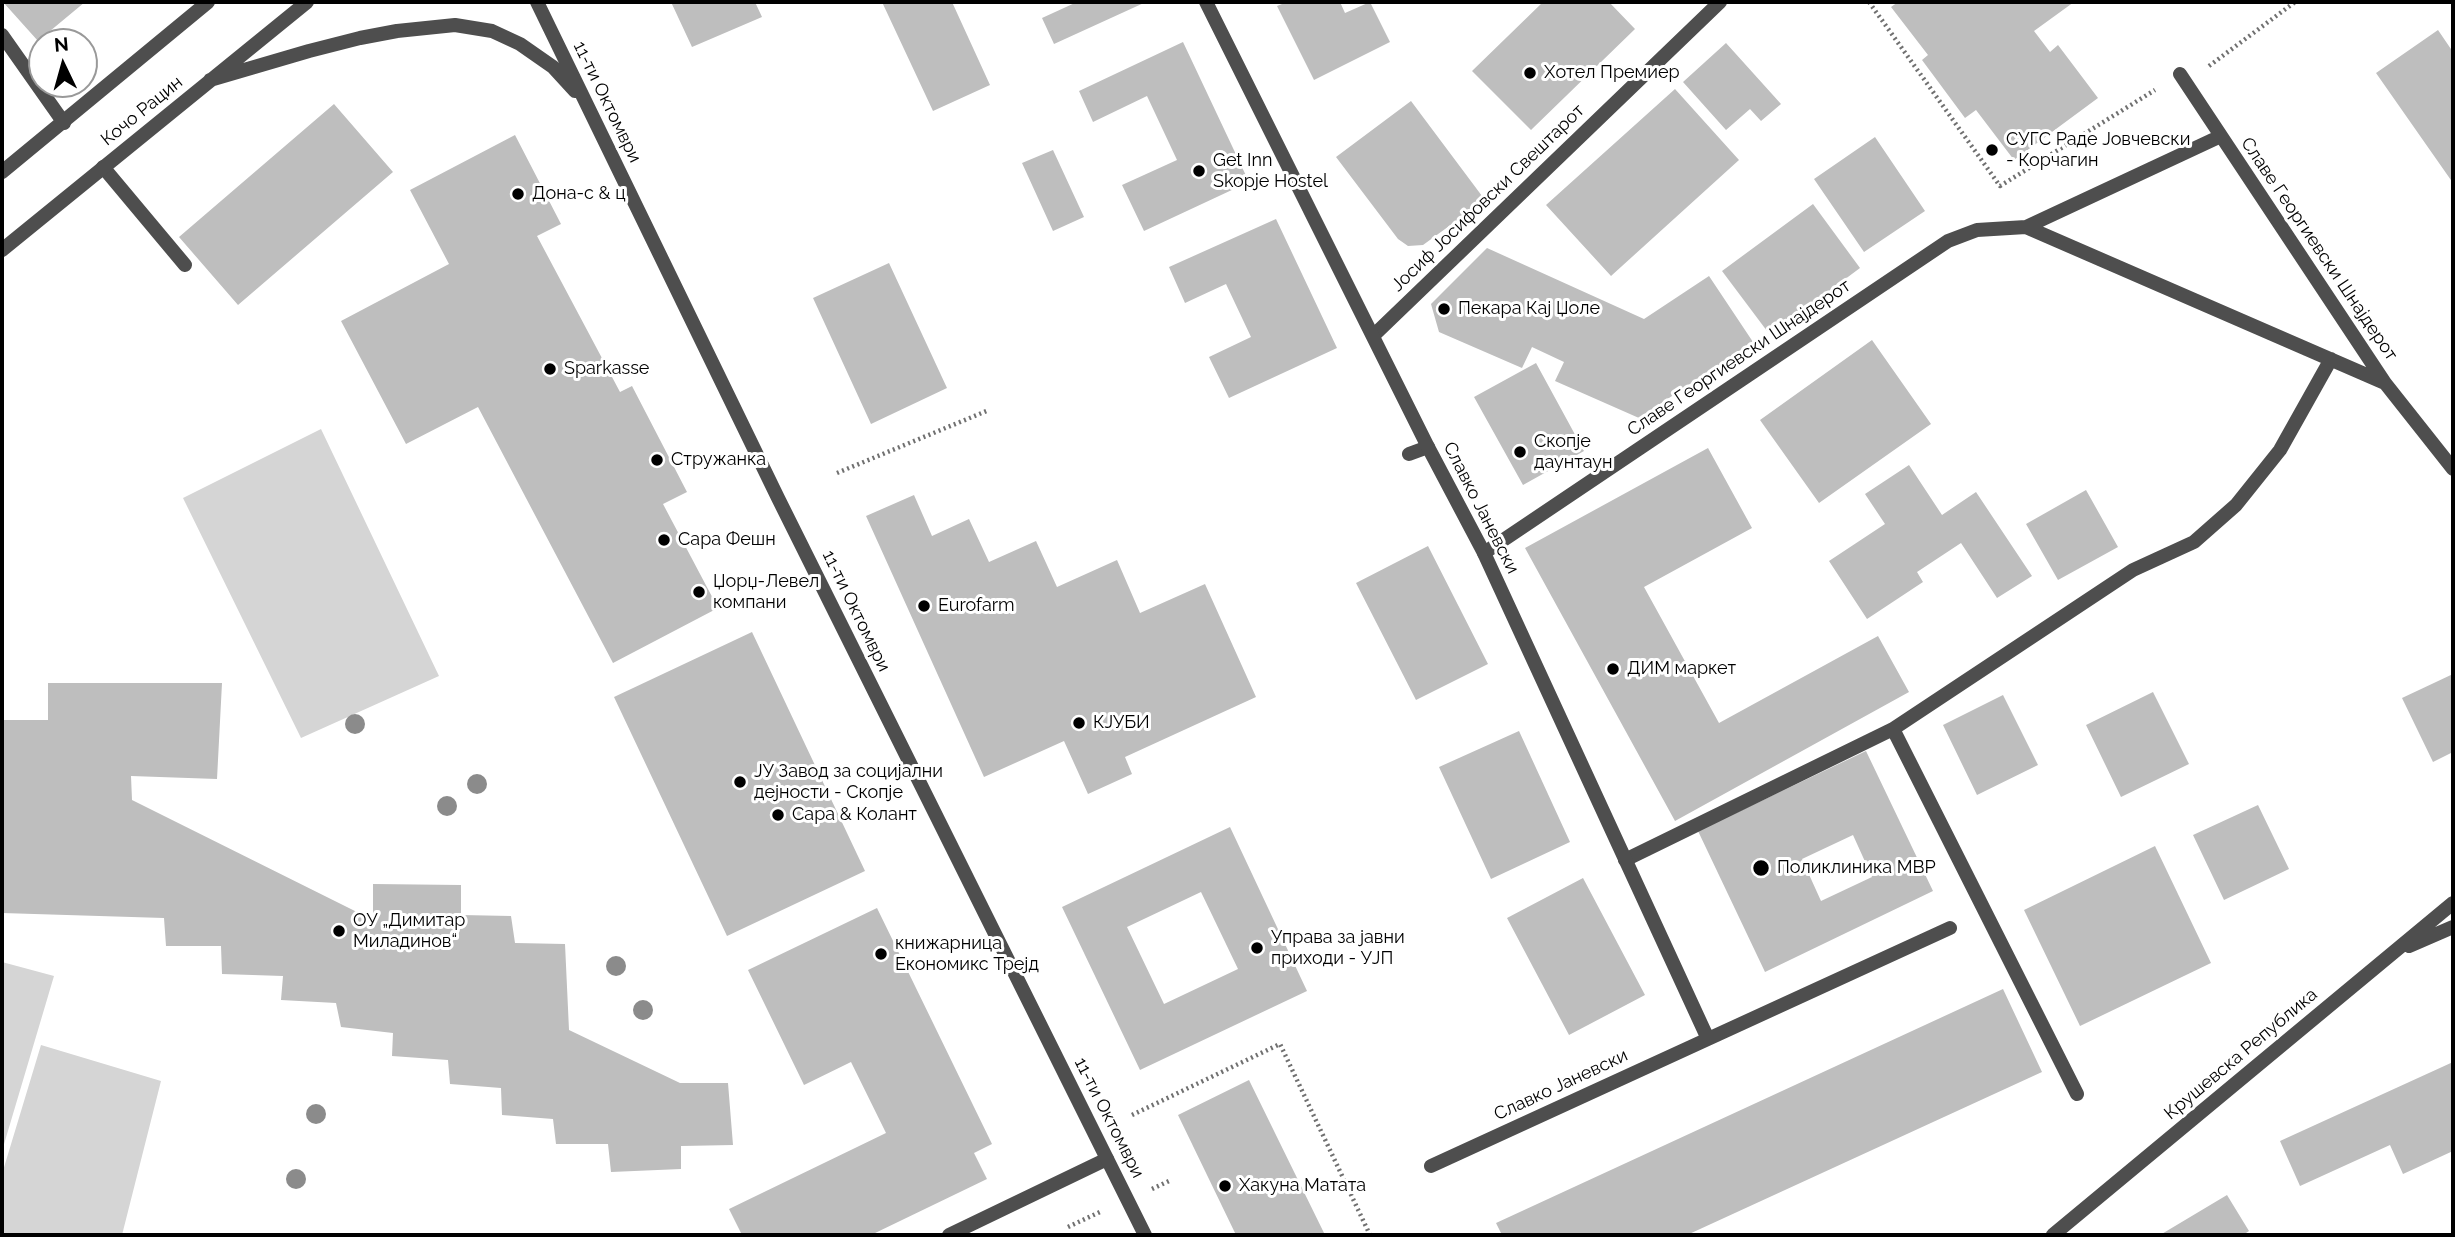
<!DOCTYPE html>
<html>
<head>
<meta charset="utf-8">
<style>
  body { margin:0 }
  #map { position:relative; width:2455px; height:1237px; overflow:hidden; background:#fff; font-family:Raleway,sans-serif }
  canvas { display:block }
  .frame { position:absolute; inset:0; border:4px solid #000; pointer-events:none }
  .north { position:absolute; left:28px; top:28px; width:70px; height:70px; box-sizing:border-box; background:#fff; border:2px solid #999; border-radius:50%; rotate:355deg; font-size:19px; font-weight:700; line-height:28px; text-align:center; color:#000 }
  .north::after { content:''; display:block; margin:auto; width:24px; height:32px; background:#000; clip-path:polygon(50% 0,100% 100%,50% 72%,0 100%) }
</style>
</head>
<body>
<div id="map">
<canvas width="2455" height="1237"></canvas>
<div class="frame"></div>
<div class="north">N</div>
</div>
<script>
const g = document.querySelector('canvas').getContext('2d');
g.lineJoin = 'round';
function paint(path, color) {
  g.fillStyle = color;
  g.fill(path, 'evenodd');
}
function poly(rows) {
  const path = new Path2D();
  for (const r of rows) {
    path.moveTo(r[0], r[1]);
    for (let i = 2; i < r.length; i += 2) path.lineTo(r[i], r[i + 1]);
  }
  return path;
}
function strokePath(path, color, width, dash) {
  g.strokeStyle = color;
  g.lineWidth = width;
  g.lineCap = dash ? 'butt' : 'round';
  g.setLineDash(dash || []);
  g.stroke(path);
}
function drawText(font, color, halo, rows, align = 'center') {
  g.font = font + ' Raleway,sans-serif';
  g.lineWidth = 6;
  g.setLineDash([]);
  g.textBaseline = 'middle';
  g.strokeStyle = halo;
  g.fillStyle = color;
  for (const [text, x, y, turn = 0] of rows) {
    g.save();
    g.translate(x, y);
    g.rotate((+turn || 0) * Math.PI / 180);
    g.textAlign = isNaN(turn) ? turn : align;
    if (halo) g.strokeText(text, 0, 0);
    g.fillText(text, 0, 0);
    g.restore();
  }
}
paint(poly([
  [321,429,439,676,301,738,183,498],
  [2,962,54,976,2,1151],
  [41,1045,161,1081,122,1235,2,1235,2,1174]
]), '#d5d5d5');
paint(poly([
  [3,2,85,2,38,41],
  [671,2,755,2,762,17,692,47],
  [882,2,952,2,990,85,933,111],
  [1077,2,1146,2,1054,44,1042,18],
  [1287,2,1340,2,1345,13,1370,2,1390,42,1314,80,1277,6],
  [1543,2,1609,2,1635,29,1531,130,1472,71],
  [1898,2,2074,2,2034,31,2050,52,2058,45,2098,98,2014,160,1976,110,1965,118,1922,60,1928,55,1891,7],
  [2438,30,2453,52,2453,183,2376,73],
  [1183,42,1249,182,1144,231,1122,185,1177,160,1147,96,1093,122,1079,91],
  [1726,43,1781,104,1761,121,1750,109,1726,130,1683,82],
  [1675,89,1739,160,1611,276,1546,205],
  [1411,101,1485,200,1423,245,1408,246,1398,239,1336,157],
  [334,104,393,172,238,305,179,237],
  [515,135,561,224,537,236,620,392,632,386,687,492,663,504,718,608,613,663,478,407,406,444,341,321,449,264,410,190],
  [1875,137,1925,211,1864,252,1814,179],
  [1053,150,1084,217,1053,231,1022,163],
  [1813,204,1860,268,1770,335,1722,271],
  [1276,219,1337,348,1229,398,1209,357,1251,337,1226,284,1185,303,1169,267],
  [1487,248,1644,319,1709,276,1753,342,1639,418,1555,381,1564,362,1532,347,1522,368,1439,332,1431,304],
  [889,263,947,388,871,424,813,298],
  [1872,340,1931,424,1819,503,1760,420],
  [1536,363,1584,451,1523,485,1474,397],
  [1708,448,1752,528,1644,587,1719,723,1878,636,1909,692,1675,821,1525,548],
  [1909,465,1942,515,1976,492,2032,576,1997,598,1961,543,1917,572,1923,582,1867,619,1829,561,1885,524,1865,494],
  [2086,490,2118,547,2058,580,2026,524],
  [914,495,932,536,969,519,989,562,1036,541,1057,587,1117,560,1140,613,1205,584,1256,697,1125,757,1132,774,1088,794,1064,741,984,777,866,516],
  [1428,546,1488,664,1416,700,1356,583],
  [752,632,865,871,727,936,614,697],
  [2453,674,2453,752,2433,762,2402,698],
  [48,683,222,683,217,779,131,776,132,800,373,920,373,884,461,885,461,915,511,916,515,943,565,944,569,1030,680,1083,728,1083,733,1145,681,1146,681,1169,611,1172,608,1144,556,1144,553,1119,502,1115,501,1088,450,1084,448,1060,392,1056,393,1033,341,1027,336,1003,281,1000,283,976,222,974,221,946,166,946,164,918,2,913,2,720,48,720],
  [2153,692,2189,764,2121,797,2086,725],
  [2003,695,2038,765,1977,795,1943,725],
  [1519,731,1570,842,1491,879,1439,767],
  [1866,751,1933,891,1765,972,1698,831],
  [1853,835,1872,877,1821,901,1802,859],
  [2258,805,2289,869,2224,900,2193,835],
  [1230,827,1307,991,1140,1070,1062,907],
  [1201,892,1238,969,1164,1004,1127,927],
  [2155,846,2211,963,2080,1026,2024,910],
  [1583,878,1645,995,1569,1035,1507,918],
  [877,908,992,1144,974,1153,987,1179,871,1235,742,1235,729,1209,886,1133,851,1062,804,1085,748,970],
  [2003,989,2042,1072,1687,1235,1502,1235,1496,1223],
  [2453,1062,2453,1151,2403,1174,2390,1145,2300,1186,2280,1141],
  [1249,1080,1325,1235,1236,1235,1178,1115],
  [2227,1195,2249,1231,2243,1235,2160,1235]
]), '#bebebe');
strokePath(poly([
  [1869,2,2000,186,2155,90],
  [2209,66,2295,2],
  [837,473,989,410],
  [1132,1115,1280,1044,1370,1235],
  [1152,1189,1169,1181],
  [1068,1227,1102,1211]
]), '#707070', 4.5, [2, 3.5]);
strokePath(poly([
  [2,35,64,123],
  [2180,74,2385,383,2453,469],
  [103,167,185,265],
  [2026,227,2385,383],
  [1374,335,1720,2],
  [1409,454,1428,447],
  [1484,553,1948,241,1977,230,2026,227,2221,136],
  [1625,860,1893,729],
  [2077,1094,1893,729,2133,570,2194,542,2236,505,2280,450,2331,359],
  [949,1235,1107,1159]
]), '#4e4e4e', 14);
strokePath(poly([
  [1206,2,1428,447,1484,553,1708,1039],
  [1431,1166,1950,928]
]), '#4e4e4e', 14);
strokePath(poly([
  [537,2,778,498,1145,1235],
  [210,80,309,51,360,38,397,31,455,25,492,31,520,44,553,67,575,91],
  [2,172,208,2],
  [2,250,307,2],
  [2409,946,2453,927],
  [2053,1235,2453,903]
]), '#4e4e4e', 14);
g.fillStyle = '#8b8b8b';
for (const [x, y] of [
  [355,724],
  [477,784],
  [447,806],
  [616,966],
  [643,1010],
  [316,1114],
  [296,1179]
]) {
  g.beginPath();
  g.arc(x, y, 10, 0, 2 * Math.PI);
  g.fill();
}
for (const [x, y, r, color] of [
  [1530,73,7,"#000"],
  [1992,150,7,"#000"],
  [1199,171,7,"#000"],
  [518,194,7,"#000"],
  [1444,309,7,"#000"],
  [550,369,7,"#000"],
  [1520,452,7,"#000"],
  [657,460,7,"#000"],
  [664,540,7,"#000"],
  [699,592,7,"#000"],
  [924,606,7,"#000"],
  [1613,669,7,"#000"],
  [1079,723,7,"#000"],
  [740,782,7,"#000"],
  [778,815,7,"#000"],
  [1761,868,9,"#000"],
  [339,931,7,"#000"],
  [1257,948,7,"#000"],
  [881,954,7,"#000"],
  [1225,1186,7,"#000"]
]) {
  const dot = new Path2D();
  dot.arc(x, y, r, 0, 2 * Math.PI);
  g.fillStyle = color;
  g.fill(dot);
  strokePath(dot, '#fff', 2.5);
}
drawText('18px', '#000', '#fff', [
  ["Хотел Премиер",1544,73],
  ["СУГС Раде Јовчевски",2006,140],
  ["- Корчагин",2006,161],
  ["Get Inn",1213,161],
  ["Skopje Hostel",1213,182],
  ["Дона-с & ц",532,194],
  ["Пекара Кај Џоле",1458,309],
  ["Sparkasse",564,369],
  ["Скопје",1534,442],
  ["даунтаун",1534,463],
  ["Стружанка",671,460],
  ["Сара Фешн",678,540],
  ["Џорџ-Левел",713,582],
  ["компани",713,603],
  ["Eurofarm",938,606],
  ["ДИМ маркет",1627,669],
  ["КЈУБИ",1093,723],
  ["ЈУ Завод за социјални",754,772],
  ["дејности - Скопје",754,793],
  ["Сара & Колант",792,815],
  ["Поликлиника МВР",1777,868],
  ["ОУ „Димитар",353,921],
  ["Миладинов“",353,942],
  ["Управа за јавни",1271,938],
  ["приходи - УЈП",1271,959],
  ["книжарница",895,944],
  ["Економикс Трејд",895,965],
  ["Хакуна Матата",1239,1186]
], 'left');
drawText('18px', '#000', '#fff', [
  ["11-ти Октомври",607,102,64],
  ["Кочо Рацин",142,111,-39],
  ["Јосиф Јосифовски Свештарот",1488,198,-44],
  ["Славе Георгиевски Шнајдерот",2319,249,56],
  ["Славе Георгиевски Шнајдерот",1739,358,-34],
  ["Славко Јаневски",1481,508,63],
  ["11-ти Октомври",856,611,64],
  ["Крушевска Република",2241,1054,-40],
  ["Славко Јаневски",1561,1085,-25],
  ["11-ти Октомври",1109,1118,63]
]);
</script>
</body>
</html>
